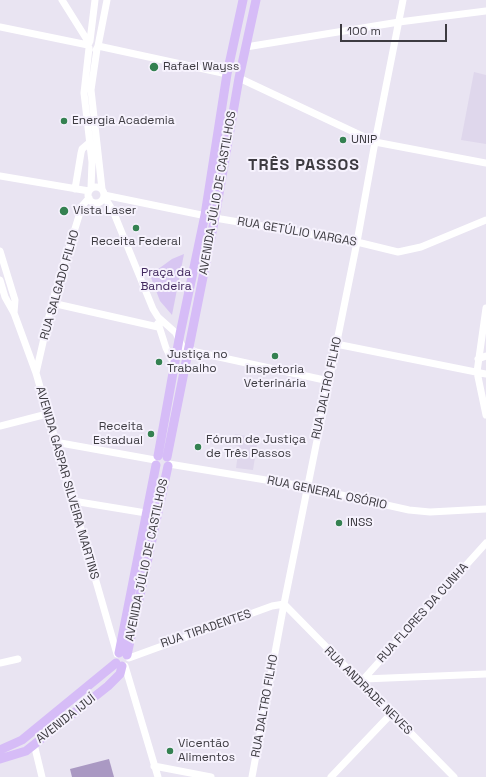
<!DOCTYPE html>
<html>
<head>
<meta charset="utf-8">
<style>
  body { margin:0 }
  #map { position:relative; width:486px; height:777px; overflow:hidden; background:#e9e4f2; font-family:"Space Grotesk",sans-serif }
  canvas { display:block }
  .scale { position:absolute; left:340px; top:24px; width:107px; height:18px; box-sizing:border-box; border:2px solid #3d3b41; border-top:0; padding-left:5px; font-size:12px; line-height:14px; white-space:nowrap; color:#3d3b41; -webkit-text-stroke:3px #f6f2fd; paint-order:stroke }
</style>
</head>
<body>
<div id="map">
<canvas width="486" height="777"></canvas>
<div class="scale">100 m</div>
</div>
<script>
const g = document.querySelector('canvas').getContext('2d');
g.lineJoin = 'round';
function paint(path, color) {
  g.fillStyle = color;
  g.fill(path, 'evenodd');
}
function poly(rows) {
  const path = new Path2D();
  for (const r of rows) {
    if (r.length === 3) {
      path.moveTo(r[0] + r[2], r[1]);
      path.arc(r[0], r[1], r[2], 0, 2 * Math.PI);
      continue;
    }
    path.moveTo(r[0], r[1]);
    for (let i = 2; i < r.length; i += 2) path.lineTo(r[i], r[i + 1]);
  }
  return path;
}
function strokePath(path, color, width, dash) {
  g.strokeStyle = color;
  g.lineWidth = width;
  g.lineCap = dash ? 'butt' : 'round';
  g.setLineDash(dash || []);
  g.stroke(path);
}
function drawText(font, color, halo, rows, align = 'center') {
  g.font = font + ' "Space Grotesk",sans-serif';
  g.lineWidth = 4;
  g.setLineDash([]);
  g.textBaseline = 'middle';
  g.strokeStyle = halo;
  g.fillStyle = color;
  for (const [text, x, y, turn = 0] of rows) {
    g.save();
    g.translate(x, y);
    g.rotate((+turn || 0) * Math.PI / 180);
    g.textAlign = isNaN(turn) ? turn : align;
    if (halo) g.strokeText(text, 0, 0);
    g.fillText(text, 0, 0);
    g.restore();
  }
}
paint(poly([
  [474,72,486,75,486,144,461,140],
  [235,434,258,438,253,470,236,468,239,446,233,445]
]), '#dfd7ec');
paint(poly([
  [184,254,172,315,160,301,150,275,172,259]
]), '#d8c6f2');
paint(poly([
  [109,759,114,777,72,777,70,769]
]), '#aa99c3');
strokePath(poly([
  [62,0,89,43],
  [0,27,88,45],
  [90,41,95,0],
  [98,46,227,74],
  [246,47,399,22,486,11],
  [89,48,84,93,92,162,91,188],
  [97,49,91,90,102,189],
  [96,50,98,46,107,0],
  [239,78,375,142,486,163],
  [0,176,89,191],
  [96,195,8],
  [75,189,81,153,82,149,89,143],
  [104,195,221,219,357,242,398,252,421,247,486,220],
  [104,196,113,211,153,309,158,317,176,333,182,346,196,352,329,381],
  [0,251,15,300,14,313],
  [0,280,5,297,14,313,36,373,117,654],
  [52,303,158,327],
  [486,308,477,372,486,415],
  [158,323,166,348,174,364],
  [336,344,486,374],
  [478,359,486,356],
  [36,373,52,303,82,206,89,198],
  [0,426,47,414],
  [55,442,155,460],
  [169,464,296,485,409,510,430,512,486,509],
  [73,501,146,513],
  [129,658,272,606,284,604,454,777],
  [0,663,18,659],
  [125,666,158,777],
  [364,679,486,674],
  [360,683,486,543],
  [34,744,42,777],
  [154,766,211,777],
  [252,777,284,604,357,242,375,142,403,0],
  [331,777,391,714]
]), '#fff', 7);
strokePath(poly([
  [158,456,180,334,205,215,227,74,243,0],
  [167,457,215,217,239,78,256,0],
  [119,653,156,465],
  [127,655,168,466],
  [0,750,22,740,116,663],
  [0,759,26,751,108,686,120,674,122,666]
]), '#d6bcf7', 9);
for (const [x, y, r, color] of [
  [154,67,5,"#348151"],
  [64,121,4,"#348151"],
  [343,140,4,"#348151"],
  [64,211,5,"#348151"],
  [136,228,4,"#348151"],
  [275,356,4,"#348151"],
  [159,362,4,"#348151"],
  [151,434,4,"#348151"],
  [198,447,4,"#348151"],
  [339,523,4,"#348151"],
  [170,751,4,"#348151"]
]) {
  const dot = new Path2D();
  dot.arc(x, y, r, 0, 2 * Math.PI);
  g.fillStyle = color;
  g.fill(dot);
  strokePath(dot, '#f6f2fd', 1.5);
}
drawText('12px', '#3d3b41', '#f6f2fd', [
  ["Rafael Wayss",163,67],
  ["Energia Academia",72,121],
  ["UNIP",351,140],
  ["Vista Laser",73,211],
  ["Receita Federal",136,242,"center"],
  ["Justiça no",167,355],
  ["Trabalho",167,369],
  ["Inspetoria",275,370,"center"],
  ["Veterinária",275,384,"center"],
  ["Receita",143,427,"right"],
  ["Estadual",143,441,"right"],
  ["Fórum de Justiça",206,440],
  ["de Três Passos",206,454],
  ["INSS",347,523],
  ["Vicentão",178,744],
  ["Alimentos",178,758]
], 'left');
drawText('12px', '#3d3b41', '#f6f2fd', [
  ["AVENIDA JÚLIO DE CASTILHOS",218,193,-80],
  ["RUA GETÚLIO VARGAS",297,232,10],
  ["RUA SALGADO FILHO",60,285,-74],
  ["RUA DALTRO FILHO",327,388,-78],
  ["AVENIDA GASPAR SILVEIRA MARTINS",67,483,74],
  ["RUA GENERAL OSÓRIO",327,493,12],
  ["AVENIDA JÚLIO DE CASTILHOS",147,560,-78],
  ["RUA FLORES DA CUNHA",423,613,-48],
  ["RUA TIRADENTES",206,629,-19],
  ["RUA ANDRADE NEVES",368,691,45],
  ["RUA DALTRO FILHO",265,706,-80],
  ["AVENIDA IJUÍ",66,719,-38]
]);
drawText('12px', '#41285e', '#f6f2fd', [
  ["Praça da",166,273],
  ["Bandeira",166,287]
]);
g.letterSpacing = '1px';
drawText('bold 16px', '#3d3b41', '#f6f2fd', [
  ["TRÊS PASSOS",304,166]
]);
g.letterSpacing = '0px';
</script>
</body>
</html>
